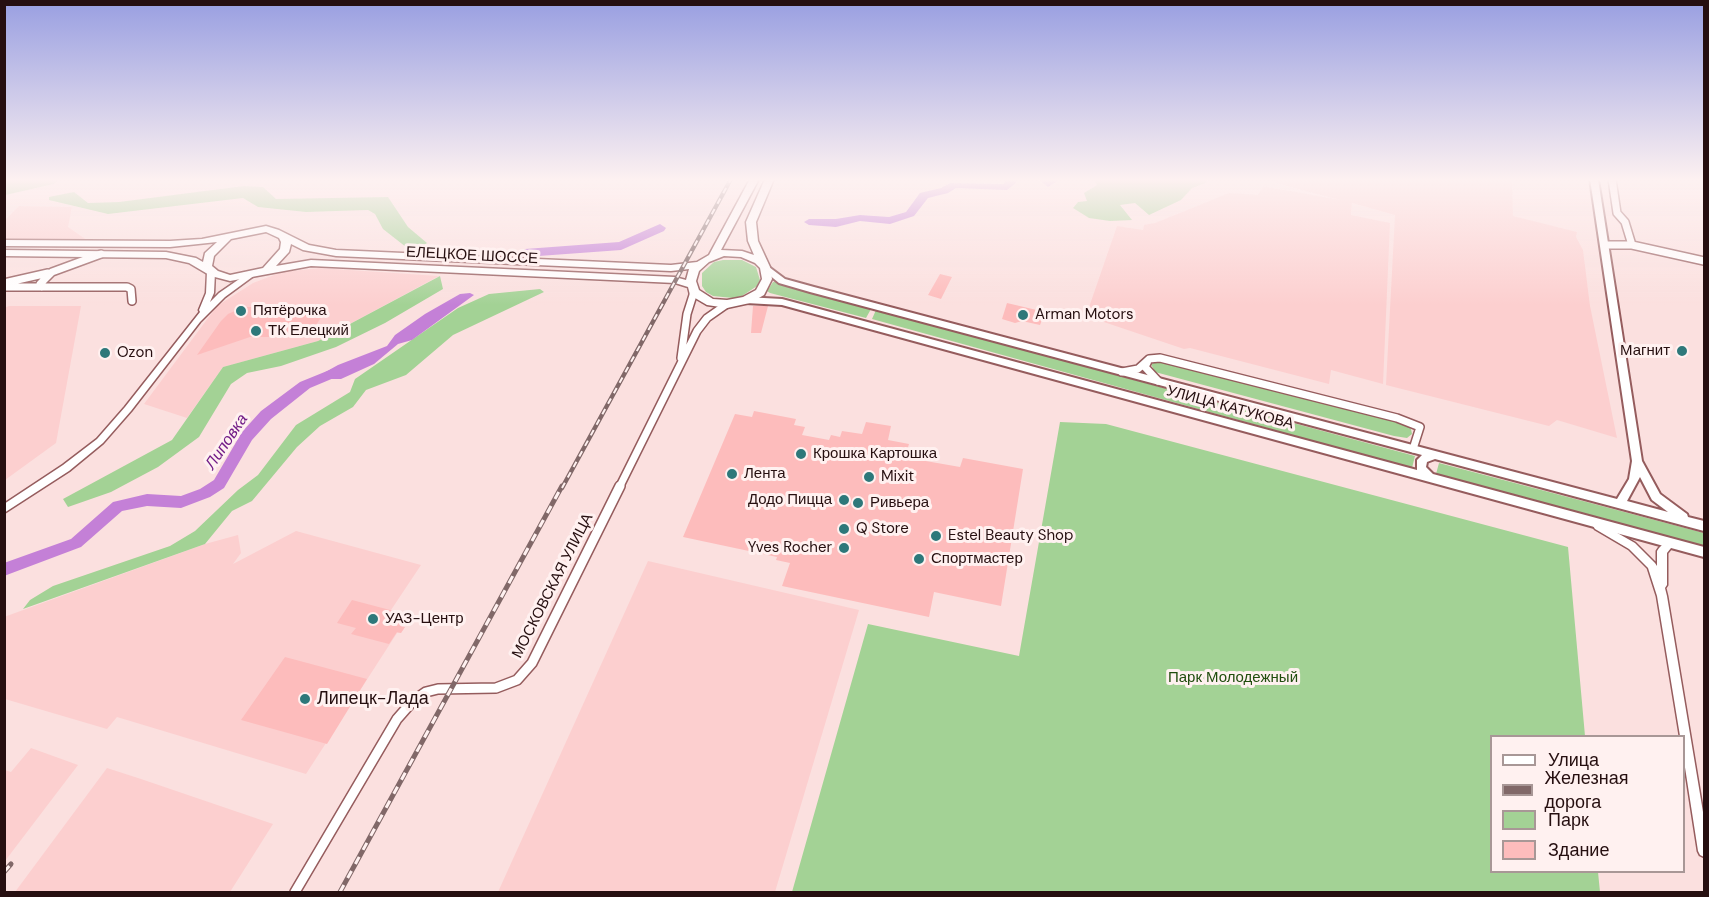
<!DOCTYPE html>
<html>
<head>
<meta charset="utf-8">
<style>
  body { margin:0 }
  #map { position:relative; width:1709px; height:897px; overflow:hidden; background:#fbe0df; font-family:"DM Sans",sans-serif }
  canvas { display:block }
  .frame { position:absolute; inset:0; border:6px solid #260f10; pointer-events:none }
  .legend { position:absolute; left:1490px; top:735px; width:195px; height:138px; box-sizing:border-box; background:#fff1f0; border:2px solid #a89796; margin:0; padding:8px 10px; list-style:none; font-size:18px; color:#260f10 }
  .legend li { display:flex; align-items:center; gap:12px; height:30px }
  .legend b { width:30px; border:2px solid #a89796 }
</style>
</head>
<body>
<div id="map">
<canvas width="1709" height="897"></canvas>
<div class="frame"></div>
<ul class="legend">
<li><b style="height:8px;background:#fff"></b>Улица</li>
<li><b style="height:8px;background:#816868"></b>Железная дорога</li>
<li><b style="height:16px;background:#a3d295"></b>Парк</li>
<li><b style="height:16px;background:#fdbcbc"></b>Здание</li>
</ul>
</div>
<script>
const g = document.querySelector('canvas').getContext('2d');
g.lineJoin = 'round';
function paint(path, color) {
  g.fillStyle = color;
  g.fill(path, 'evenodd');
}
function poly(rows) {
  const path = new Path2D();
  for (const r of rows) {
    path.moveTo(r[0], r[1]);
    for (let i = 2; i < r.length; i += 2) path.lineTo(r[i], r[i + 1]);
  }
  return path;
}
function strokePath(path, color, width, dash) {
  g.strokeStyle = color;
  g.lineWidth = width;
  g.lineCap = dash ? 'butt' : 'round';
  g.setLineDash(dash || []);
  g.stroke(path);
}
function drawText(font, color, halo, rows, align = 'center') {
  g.font = font + ' "DM Sans",sans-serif';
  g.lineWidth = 6;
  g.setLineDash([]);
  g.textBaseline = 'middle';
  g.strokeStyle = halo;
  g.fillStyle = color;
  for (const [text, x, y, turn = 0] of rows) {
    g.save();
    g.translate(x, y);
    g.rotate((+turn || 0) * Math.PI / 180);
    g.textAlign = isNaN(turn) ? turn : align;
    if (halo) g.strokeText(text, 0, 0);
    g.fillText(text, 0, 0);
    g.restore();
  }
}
paint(poly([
  [1274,179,1512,179,1513,216,1577,232,1576,237,1583,250,1590,306,1617,438,1557,420,1549,426,1386,385,1395,215,1352,203,1351,215,1390,223,1383,384,1331,370,1329,384,1190,348,1184,349,1086,316,1117,226,1143,230,1144,225,1155,223,1229,193,1258,195,1263,186,1340,200,1275,183],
  [19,206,72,207,68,227,87,240,5,239,5,220],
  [320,268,439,276,318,341,223,367,187,418,144,404,217,306,253,283,282,272],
  [9,306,81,306,56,443,5,480,4,308],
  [296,531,421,565,391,610,409,615,401,626,405,627,401,633,397,633,306,774,117,717,107,729,5,699,4,617,205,544,238,535,241,553,233,564],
  [648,561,859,610,775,892,498,892],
  [31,748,78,765,5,861,5,770,11,772],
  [107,768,141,779,273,824,230,892,15,892]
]), '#fccfcf');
paint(poly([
  [5,179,60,179,54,184,5,195],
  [1093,179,1208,179,1206,183,1192,188,1181,200,1149,215,1135,203,1120,205,1132,220,1110,221,1089,218,1073,208,1078,202,1087,201,1084,193,1097,185],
  [244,186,263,187,276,199,388,197,408,227,427,243,420,248,406,247,383,229,375,214,368,210,306,212,258,207,243,198,108,214,49,200,49,197,74,192,88,203,119,202],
  [723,260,742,260,756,267,760,280,757,286,742,296,733,298,713,296,706,292,702,286,702,273,714,262],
  [440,276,443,289,385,323,336,347,281,366,247,373,231,384,199,437,158,467,111,492,68,507,63,499,172,440,223,367,318,341],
  [773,282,777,282,871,309,866,318,770,293,767,291],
  [540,289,544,292,453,335,406,375,366,390,353,407,320,426,297,447,252,501,232,511,205,544,23,609,30,600,53,586,170,546,195,531,238,490,258,475,296,425,350,392,355,379,458,308,489,294],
  [876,310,1415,456,1412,468,872,319],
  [1162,360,1403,423,1411,429,1412,434,1407,438,1394,436,1155,372,1151,364],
  [1060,422,1106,424,1568,547,1585,736,1492,736,1492,872,1598,872,1600,892,792,892,868,624,1019,656],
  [1439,463,1704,533,1704,547,1436,474]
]), '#a3d295');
paint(poly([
  [470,293,474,295,412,340,398,344,374,364,341,379,318,379,320,375,338,365,387,346,395,335,425,314,460,294]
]), '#c480d7');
paint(poly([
  [1006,179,1016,179,1016,183,1007,190,956,188,948,193,928,198,914,216,890,224,860,221,836,227,809,225,804,222,809,219,836,219,860,215,889,217,906,212,920,193,941,188,950,183,1004,184,1006,179],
  [1038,179,1061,179,1048,187,1038,179],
  [660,224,666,228,664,231,621,250,525,257,519,253,525,249,619,242,660,224],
  [337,367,343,372,341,375,310,388,271,419,252,440,224,488,210,497,181,508,147,506,122,511,81,547,4,576,4,563,71,539,113,502,147,494,181,496,200,489,214,480,242,432,261,411,300,382,337,367]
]), '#c480d7');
paint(poly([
  [940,274,952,277,941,299,928,295],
  [1007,303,1045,312,1040,325,1022,321,1015,323,1002,319],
  [753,306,768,306,761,333,751,333],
  [244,307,258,307,326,310,316,325,280,337,250,337,197,355,221,321,228,314],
  [754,411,796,419,794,425,805,427,802,435,829,440,831,435,840,437,842,431,862,434,866,422,891,426,888,440,909,444,906,454,920,457,920,460,960,467,963,458,1023,469,1001,606,934,592,929,617,782,586,790,563,776,560,777,557,683,537,735,414,752,417],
  [352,600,409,615,401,627,405,627,401,633,397,632,389,644,351,634,356,628,337,623],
  [285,657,367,679,327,744,241,720]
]), '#fdbcbc');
const minorFar1 = poly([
  [1612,179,1617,213,1625,222,1632,245],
  [1605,245,1632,245,1704,261],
  [4,283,48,273],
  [4,287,127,287,131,289,132,301],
  [42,287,40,284,52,272,101,254],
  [681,358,687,314,694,292],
  [1148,361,1145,367,1158,381],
  [1122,372,1138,369,1149,359,1160,358,1397,418,1420,427,1413,449],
  [619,488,697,331,707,318,727,304]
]);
const minor = poly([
  [295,892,397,719,412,702,426,692,438,689,496,688,517,680,532,663,620,486]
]);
const tertiary = poly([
  [211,269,215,272,214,293,210,302,219,293,248,273,254,273,255,275,225,297,200,322,131,411,103,443,69,471,4,513,4,504,63,465,97,439,125,407,200,312,199,310,206,293,207,272,211,269],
  [1598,522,1635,543,1655,563,1657,566,1657,551,1659,548,1667,540,1670,539,1673,540,1675,543,1667,553,1667,585,1665,588,1667,596,1704,818,1704,857,1700,855,1698,851,1684,761,1684,736,1680,736,1657,596,1648,568,1629,549,1595,529,1593,526,1595,523,1598,522]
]);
const secondary = poly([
  [1590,179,1598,179,1642,461,1660,494,1687,514,1688,517,1704,521,1704,531,1435,459,1427,462,1426,467,1433,474,1704,547,1704,557,782,305,746,303,741,300,746,297,782,299,1417,470,1417,460,1422,455,810,292,779,283,762,269,761,267,765,264,785,279,814,287,1617,499,1629,479,1632,461,1590,179],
  [1640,477,1652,500,1668,512,1627,501,1640,477]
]);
const primary = poly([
  [750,179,759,179,721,250,742,251,754,255,748,241,746,222,765,179,774,179,756,222,758,241,770,267,772,279,764,295,750,303,727,308,707,305,690,295,688,287,675,283,311,266,230,281,211,276,189,263,166,258,4,256,4,250,166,252,196,258,203,262,205,253,217,242,170,247,4,246,4,240,170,241,202,239,266,226,279,230,309,245,336,250,671,265,697,262,709,255,750,179],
  [266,232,279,238,281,242,280,249,263,268,230,275,218,271,212,266,214,256,231,239,266,232],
  [291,244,303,250,336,256,671,271,689,269,686,280,675,277,311,260,276,266,289,252,291,244],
  [724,256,741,257,755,263,760,268,762,279,756,290,743,297,727,300,713,299,699,290,696,281,699,271,709,262,724,256]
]);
strokePath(minorFar1, '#955c5d', 10);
strokePath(minor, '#955c5d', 12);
strokePath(tertiary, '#955c5d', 3);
strokePath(secondary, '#955c5d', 4);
strokePath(primary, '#955c5d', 3);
strokePath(minorFar1, '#fff', 7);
strokePath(minor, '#fff', 9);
paint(tertiary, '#fff');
paint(secondary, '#fff');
paint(primary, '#fff');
const railFar1 = poly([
  [562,488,731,179]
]);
const rail = poly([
  [4,872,11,864],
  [340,892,562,486]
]);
strokePath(railFar1, '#816868', 4.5);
strokePath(rail, '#816868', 5);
strokePath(railFar1, '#fff1f0', 2, [6]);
strokePath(rail, '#fff1f0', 3, [8]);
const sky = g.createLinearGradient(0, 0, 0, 305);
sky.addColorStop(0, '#999fe1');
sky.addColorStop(0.59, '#fdf1f1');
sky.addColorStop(1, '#fdf1f100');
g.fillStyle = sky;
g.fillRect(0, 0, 1709, 305);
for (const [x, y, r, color] of [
  [241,311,6,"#2e787a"],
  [1023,315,6,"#2e787a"],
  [256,331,6,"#2e787a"],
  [1682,351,6,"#2e787a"],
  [105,353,6,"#2e787a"],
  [801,454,6,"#2e787a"],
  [732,474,6,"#2e787a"],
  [869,477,6,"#2e787a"],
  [844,500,6,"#2e787a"],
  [858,503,6,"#2e787a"],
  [844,529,6,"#2e787a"],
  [936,536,6,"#2e787a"],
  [844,548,6,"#2e787a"],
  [919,559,6,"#2e787a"],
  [373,619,6,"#2e787a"],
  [305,699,6,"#2e787a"]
]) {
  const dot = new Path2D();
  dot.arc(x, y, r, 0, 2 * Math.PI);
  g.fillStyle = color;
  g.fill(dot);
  strokePath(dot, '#fff1f0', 2);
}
drawText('15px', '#260f10', '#fff1f0', [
  ["ЕЛЕЦКОЕ ШОССЕ",472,256,3],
  ["УЛИЦА КАТУКОВА",1230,408,15],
  ["МОСКОВСКАЯ УЛИЦА",553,586,-63]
]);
drawText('15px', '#260f10', '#fff1f0', [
  ["Пятёрочка",253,311],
  ["Arman Motors",1035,315],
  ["ТК Елецкий",268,331],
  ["Магнит",1670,351,"right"],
  ["Ozon",117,353],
  ["Крошка Картошка",813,454],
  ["Лента",744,474],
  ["Mixit",881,477],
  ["Додо Пицца",832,500,"right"],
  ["Ривьера",870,503],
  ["Q Store",856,529],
  ["Estel Beauty Shop",948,536],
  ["Yves Rocher",832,548,"right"],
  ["Спортмастер",931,559],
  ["УАЗ-Центр",385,619]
], 'left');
drawText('15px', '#204d0d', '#fff1f0', [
  ["Парк Молодежный",1233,678]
]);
drawText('italic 16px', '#721d87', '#fff1f0', [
  ["Липовка",227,442,-56]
]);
drawText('18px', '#260f10', '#fff1f0', [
  ["Липецк-Лада",317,699]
], 'left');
</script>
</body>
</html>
